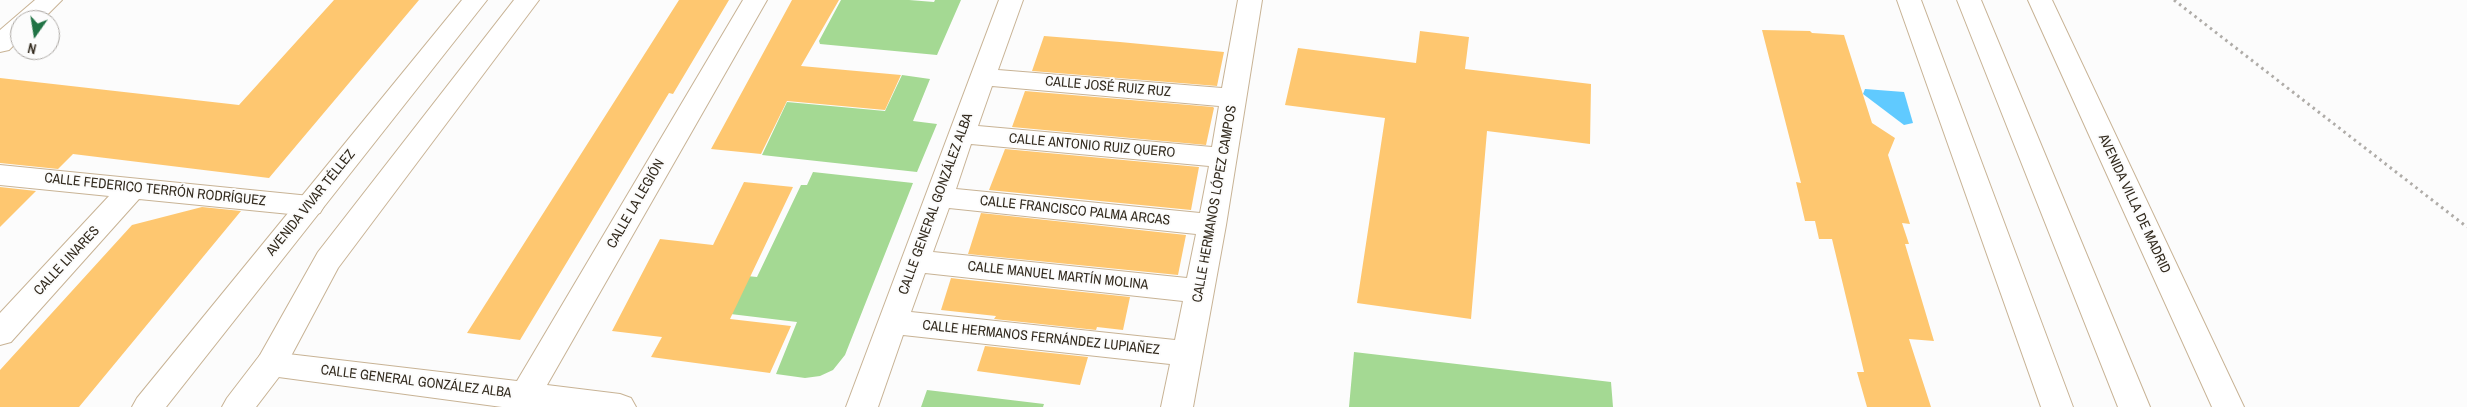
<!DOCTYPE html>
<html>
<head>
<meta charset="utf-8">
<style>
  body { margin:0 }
  #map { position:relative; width:2467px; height:407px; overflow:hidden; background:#fcfcfc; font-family:"Archivo Narrow",sans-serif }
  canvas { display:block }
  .north { position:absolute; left:10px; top:10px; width:50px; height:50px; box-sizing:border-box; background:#fcfcfc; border:1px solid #aca8a4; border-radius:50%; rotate:193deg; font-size:14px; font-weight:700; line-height:20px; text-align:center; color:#332b1f }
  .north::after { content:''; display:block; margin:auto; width:18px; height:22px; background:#207345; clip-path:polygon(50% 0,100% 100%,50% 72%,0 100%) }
</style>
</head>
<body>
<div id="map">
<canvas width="2467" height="407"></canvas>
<div class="north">N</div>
</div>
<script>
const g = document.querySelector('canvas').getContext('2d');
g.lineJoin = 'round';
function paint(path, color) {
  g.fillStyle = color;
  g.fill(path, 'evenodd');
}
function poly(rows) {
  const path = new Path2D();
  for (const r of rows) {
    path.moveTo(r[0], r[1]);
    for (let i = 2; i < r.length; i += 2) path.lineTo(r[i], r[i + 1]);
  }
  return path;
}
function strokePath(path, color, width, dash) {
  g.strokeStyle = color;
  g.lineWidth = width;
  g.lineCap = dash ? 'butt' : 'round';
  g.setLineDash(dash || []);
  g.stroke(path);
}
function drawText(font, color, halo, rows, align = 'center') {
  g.font = font + ' "Archivo Narrow",sans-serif';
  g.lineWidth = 4;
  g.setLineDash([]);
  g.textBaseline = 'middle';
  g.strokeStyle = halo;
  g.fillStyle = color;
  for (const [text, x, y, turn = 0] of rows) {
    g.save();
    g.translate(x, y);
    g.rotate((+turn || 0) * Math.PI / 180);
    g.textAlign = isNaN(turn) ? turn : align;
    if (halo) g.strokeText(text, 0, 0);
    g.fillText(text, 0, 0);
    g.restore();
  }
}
paint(poly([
  [841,0,909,0,934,2,935,0,961,0,937,55,820,44,819,41],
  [902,75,930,79,913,121,937,124,917,172,762,155,787,102,885,111],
  [813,172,913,183,845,355,833,370,820,376,805,378,776,374,797,322,689,309,707,272,757,277,801,185,807,185],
  [1354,352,1611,382,1613,407,1349,407],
  [927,390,1044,404,1043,407,921,407]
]), '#a4d993');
paint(poly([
  [1865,89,1904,92,1913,123,1904,125,1863,94]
]), '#60caff');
paint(poly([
  [334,0,419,0,269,178,73,154,58,169,0,163,0,78,239,105],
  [679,0,729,0,673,94,669,93,520,340,467,333],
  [792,0,839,0,801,66,901,75,885,110,787,101,761,154,711,149],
  [1762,30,1810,31,1812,33,1844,35,1872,123,1895,138,1888,155,1910,224,1902,223,1909,244,1905,244,1934,341,1909,339,1931,407,1867,407,1857,372,1864,372,1832,239,1819,239,1815,221,1805,221,1796,182,1801,183],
  [1420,31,1469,37,1465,69,1591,84,1590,144,1487,131,1471,319,1357,303,1385,118,1285,105,1298,48,1416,63],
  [1044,36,1120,42,1224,52,1217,86,1032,71],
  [1025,91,1213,107,1214,108,1206,145,1012,127],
  [1005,149,1199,167,1191,210,989,190],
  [744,182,793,187,730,319,791,326,770,373,651,357,662,337,612,331,660,239,713,245],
  [0,187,36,191,0,227],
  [202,207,241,211,79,407,0,407,0,370,132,225],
  [981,213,1186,235,1178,275,968,254],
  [951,278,959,279,1130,297,1123,330,1097,327,1096,330,994,319,996,316,941,310],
  [985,346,1088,357,1080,385,977,371]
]), '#fec770');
const street = poly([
  [35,0,62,0,42,20,20,20,20,39,9,50,0,52,0,30,35,0],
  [743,0,767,0,547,385,620,394,631,398,636,407,502,407,271,376,260,373,256,364,260,355,271,352,517,381,743,0],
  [999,0,1023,0,998,70,1222,88,1238,0,1262,0,1226,225,1193,407,1161,407,1170,364,903,335,878,407,846,407,999,0],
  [992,86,1219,106,1212,147,978,126,992,86],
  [971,144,1209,166,1200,213,956,189,971,144],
  [949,208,1196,234,1187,278,933,252,949,208],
  [925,273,1183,301,1175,340,911,312,925,273],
  [1897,0,1921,0,2073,407,2041,407,1897,0],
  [2028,0,2052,0,2244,407,2212,407,2028,0],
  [0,165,310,196,320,199,324,206,320,213,310,216,139,199,11,342,0,345,0,313,109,196,0,185,0,165]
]);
const secondary = poly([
  [462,0,487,0,166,407,132,407,137,398,462,0],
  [514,0,539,0,338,268,282,373,256,407,222,407,227,398,260,355,318,252,514,0],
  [1957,0,1981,0,2150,407,2118,407,1957,0]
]);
strokePath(street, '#c8b395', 2);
strokePath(secondary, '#c8b395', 2);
strokePath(poly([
  [2174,0,2467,227]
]), '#afaca8', 3, [2.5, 4]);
paint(street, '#fff');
paint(secondary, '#fff');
drawText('14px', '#332b1f', '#fcfcfc', [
  ["CALLE JOSÉ RUIZ RUZ",1108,87,5],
  ["CALLE ANTONIO RUIZ QUERO",1092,146,5],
  ["CALLE FEDERICO TERRÓN RODRÍGUEZ",155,190,6],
  ["AVENIDA VIVAR TÉLLEZ",311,203,-51],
  ["CALLE LA LEGIÓN",636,204,-60],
  ["CALLE GENERAL GONZÁLEZ ALBA",936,204,-70],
  ["CALLE HERMANOS LÓPEZ CAMPOS",1215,204,-80],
  ["AVENIDA VILLA DE MADRID",2134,204,65],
  ["CALLE FRANCISCO PALMA ARCAS",1075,211,6],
  ["CALLE LINARES",67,261,-47],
  ["CALLE MANUEL MARTÍN MOLINA",1058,276,6],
  ["CALLE HERMANOS FERNÁNDEZ LUPIAÑEZ",1041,338,6],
  ["CALLE GENERAL GONZÁLEZ ALBA",416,382,7]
]);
</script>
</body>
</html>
